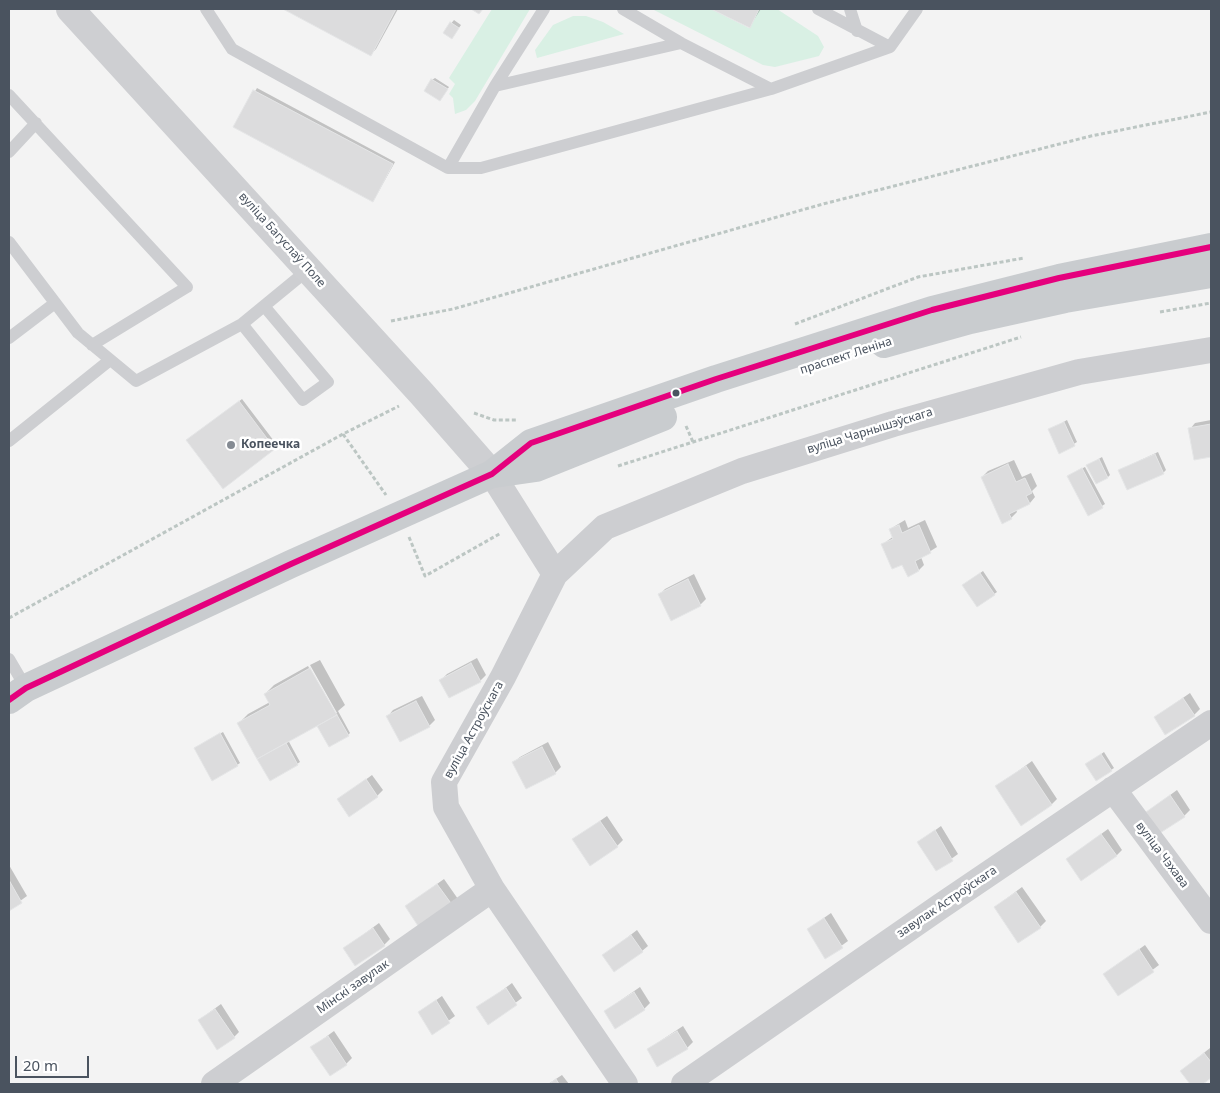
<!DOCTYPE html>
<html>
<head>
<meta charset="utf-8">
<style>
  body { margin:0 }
  #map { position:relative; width:1220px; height:1093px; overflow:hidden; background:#f3f3f3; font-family:"Noto Sans",sans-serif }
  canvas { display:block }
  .frame { position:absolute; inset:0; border:10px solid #4a535f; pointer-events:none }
  .scale { position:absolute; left:15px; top:1056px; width:74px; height:22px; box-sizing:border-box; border:2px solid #4a535f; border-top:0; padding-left:6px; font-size:15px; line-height:18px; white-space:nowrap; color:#4a535f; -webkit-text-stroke:4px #fff; paint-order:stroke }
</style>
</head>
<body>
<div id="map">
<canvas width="1220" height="1093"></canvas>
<div class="frame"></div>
<div class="scale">20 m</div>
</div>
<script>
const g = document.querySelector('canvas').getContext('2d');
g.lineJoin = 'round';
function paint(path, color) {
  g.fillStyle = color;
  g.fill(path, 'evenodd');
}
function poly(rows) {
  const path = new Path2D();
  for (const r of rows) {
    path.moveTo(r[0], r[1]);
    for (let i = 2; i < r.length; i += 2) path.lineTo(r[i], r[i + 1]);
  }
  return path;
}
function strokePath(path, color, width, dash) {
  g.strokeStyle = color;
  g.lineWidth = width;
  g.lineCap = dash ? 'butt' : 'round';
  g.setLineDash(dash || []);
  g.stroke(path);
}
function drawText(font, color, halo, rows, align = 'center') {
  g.font = font + ' "Noto Sans",sans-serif';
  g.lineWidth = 5;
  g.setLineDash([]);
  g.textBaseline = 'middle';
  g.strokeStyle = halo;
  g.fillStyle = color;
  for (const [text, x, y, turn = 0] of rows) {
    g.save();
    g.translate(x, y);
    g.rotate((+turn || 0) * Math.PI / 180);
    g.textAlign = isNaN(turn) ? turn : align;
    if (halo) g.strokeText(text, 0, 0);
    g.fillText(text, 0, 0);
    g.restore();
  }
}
paint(poly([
  [492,9,530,9,475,101,466,110,455,114,453,98,449,94,455,84,449,78],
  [652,9,711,9,749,28,759,9,777,9,818,36,824,47,819,56,775,67,763,65],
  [573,16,586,16,603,22,624,34,537,58,535,50,553,25]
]), '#d9f0e4');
paint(poly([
  [286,9,398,9,376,49,371,54],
  [714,9,761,9,749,27],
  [454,20,461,25,454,35,444,32],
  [435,78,449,87,440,100,432,80],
  [257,88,395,162,375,198,234,127],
  [242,399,277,445,223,487,190,438],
  [1067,420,1077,442,1060,452,1049,430],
  [1211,420,1211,456,1195,458,1190,429,1195,423],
  [1158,452,1166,470,1163,473,1119,470],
  [1102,457,1110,475,1108,477,1088,465],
  [1014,460,1022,477,1031,473,1037,486,1032,491,1035,497,1030,503,1016,510,1017,512,1011,518,982,477,988,471],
  [1085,467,1105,504,1089,514,1071,474],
  [905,520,908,528,925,520,937,547,921,557,924,565,919,570,903,563,883,544,894,536,890,529],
  [983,571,997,592,977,606,966,583],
  [694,574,706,599,700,605,659,595,665,589],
  [477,658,486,675,480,681,441,680,447,674],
  [320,660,345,705,338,711,350,733,348,735,322,723,288,740,300,762,297,764,239,723,248,714,270,702,265,694,274,685,308,666,334,713,337,713,310,665],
  [1190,693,1200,709,1194,715,1155,717],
  [422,696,435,720,429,726,388,716,393,710],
  [223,732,240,763,237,765,195,748],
  [548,742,561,767,555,773,514,762,520,757],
  [1104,752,1114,768,1111,770,1087,764],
  [1032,761,1057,799,1051,805,997,786],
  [372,775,383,790,377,796,338,800],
  [1177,790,1190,810,1184,816,1147,812],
  [607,816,623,840,617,846,574,839],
  [941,826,958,854,936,870,919,842],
  [1108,829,1122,850,1116,856,1067,859],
  [9,865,27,896,9,909],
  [444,879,458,899,452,905,406,906],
  [1022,887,1046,921,1040,927,995,907],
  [831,913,848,941,826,957,808,929],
  [379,923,390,939,384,945,345,948],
  [637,930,648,946,642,951,603,956],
  [1145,945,1159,965,1119,995,1105,974],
  [512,983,522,998,488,1023,478,1008],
  [640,987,650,1003,644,1009,605,1011],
  [442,996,455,1016,432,1033,419,1012],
  [221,1004,239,1032,234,1037,199,1020],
  [683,1026,693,1042,687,1048,648,1049],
  [334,1031,352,1058,346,1064,312,1047],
  [1210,1048,1211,1076,1200,1084,1191,1084,1181,1071],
  [562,1075,569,1084,548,1084]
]), '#0003');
const building = poly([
  [283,9,396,9,371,56,283,9],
  [471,9,483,9,479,14,471,9],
  [711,9,759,9,750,28,711,9],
  [450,22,459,28,452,39,443,33,450,22],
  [431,79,448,89,440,101,424,91,431,79],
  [253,90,393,164,373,202,233,127,253,90],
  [239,401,275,449,223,489,186,440,239,401],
  [1064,422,1075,446,1059,454,1048,429,1064,422],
  [1211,424,1211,457,1194,460,1188,428,1211,424],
  [1155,454,1164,474,1127,490,1118,470,1155,454],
  [1099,459,1108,478,1096,484,1086,465,1099,459],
  [1008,464,1016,482,1025,478,1032,493,1026,496,1030,504,1009,514,1012,519,1002,524,981,477,1008,464],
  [1082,468,1103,508,1088,516,1067,476,1082,468],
  [899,525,902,533,919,525,931,553,915,561,919,571,908,577,902,565,892,569,881,544,893,539,889,529,899,525],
  [980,573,995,595,977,607,962,585,980,573],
  [688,579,701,606,671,621,658,594,688,579],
  [471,663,481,682,449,698,439,680,471,663],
  [310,668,337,715,257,759,237,723,270,705,264,694,310,668],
  [1183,698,1195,716,1165,735,1154,717,1183,698],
  [416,701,430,727,400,742,386,716,416,701],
  [337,715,349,736,329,747,317,726,337,715],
  [220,733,238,766,212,781,194,748,220,733],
  [286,743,298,765,270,781,257,759,286,743],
  [542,747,556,774,526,789,512,762,542,747],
  [1101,754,1112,771,1096,781,1085,764,1101,754],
  [1026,766,1052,805,1021,826,995,786,1026,766],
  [366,779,378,797,349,817,337,799,366,779],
  [1170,795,1185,817,1160,833,1146,812,1170,795],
  [600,821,618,847,590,866,572,839,600,821],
  [935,830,953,861,936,871,917,842,935,830],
  [1101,834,1117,856,1081,881,1066,859,1101,834],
  [9,880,22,903,9,911,9,880],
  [437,884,453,906,420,929,405,906,437,884],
  [1016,892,1041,928,1018,943,994,907,1016,892],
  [824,918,843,948,825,959,807,929,824,918],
  [373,928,385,946,355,966,343,948,373,928],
  [631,935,643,952,614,972,602,955,631,935],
  [1139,949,1154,972,1118,996,1103,974,1139,949],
  [506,988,517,1005,488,1025,476,1007,506,988],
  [634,992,645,1010,615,1029,604,1011,634,992],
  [436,1000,450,1023,432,1035,418,1012,436,1000],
  [215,1009,235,1038,217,1050,198,1020,215,1009],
  [677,1031,688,1049,657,1067,647,1049,677,1031],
  [328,1036,347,1065,330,1076,310,1047,328,1036],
  [1204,1053,1211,1062,1211,1078,1203,1084,1190,1084,1180,1071,1204,1053],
  [556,1079,559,1084,549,1084,556,1079]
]);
paint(building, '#dcdcdd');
strokePath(building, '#e4e5e6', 1);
strokePath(poly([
  [1160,312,1211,303],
  [391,321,453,309,823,204,1091,136,1211,112],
  [795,324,918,277,1024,258],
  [474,413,494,420,517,420],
  [686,426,693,442],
  [343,434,386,495],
  [618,466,1021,337],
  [409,537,425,576,501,533],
  [9,618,343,434,399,406]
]), '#bcc6c3', 3, [4, 2.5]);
strokePath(poly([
  [206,9,232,49,448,168,495,86,544,9],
  [623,9,681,43],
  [818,9,890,47],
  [850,9,857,31],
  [771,89,890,47,917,9],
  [9,95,187,287,92,345],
  [9,152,36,123],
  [448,168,481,168,771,89,681,43,495,86],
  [9,242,78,333,136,381,242,324,309,269],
  [242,324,303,400,328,382,264,306],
  [9,338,55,303],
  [9,441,110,360],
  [9,659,26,688]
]), '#cdced1', 12);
strokePath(poly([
  [492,474,555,574,503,677,444,782,446,807,492,889,625,1084],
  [555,574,605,527,742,471,893,424,1079,372,1211,350],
  [1113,789,1211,921],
  [214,1084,492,889],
  [684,1084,941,906,1211,723]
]), '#cdced1', 26);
strokePath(poly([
  [70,9,422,394,492,474]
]), '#cecfd2', 28);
strokePath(poly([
  [884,344,970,320,1065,299,1211,274],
  [494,474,536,468,663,417],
  [9,700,26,688,291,564,492,474,531,443,716,379,932,310,1059,278,1211,247]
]), '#c9cccf', 28);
strokePath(poly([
  [9,700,26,688,291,564,492,474,531,443,716,379,932,310,1059,278,1211,247]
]), '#e5007d', 6);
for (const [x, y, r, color] of [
  [676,393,4.5,"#4a535f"],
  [231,445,5,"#858b93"]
]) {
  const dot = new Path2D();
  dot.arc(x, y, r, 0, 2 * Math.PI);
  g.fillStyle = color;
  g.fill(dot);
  strokePath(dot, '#fff', 2);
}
drawText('12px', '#4a535f', '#fff', [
  ["вуліца Багуслаў Поле",282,240,48],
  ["праспект Леніна",846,356,-18],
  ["вуліца Чарнышэўскага",870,431,-17],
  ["вуліца Астроўскага",474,730,-61],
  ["вуліца Чэхава",1162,855,53],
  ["завулак Астроўскага",947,902,-34],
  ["Мінскі завулак",353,987,-35]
]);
drawText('bold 12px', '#4a535f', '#fff', [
  ["Копеечка",241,445]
], 'left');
</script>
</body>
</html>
